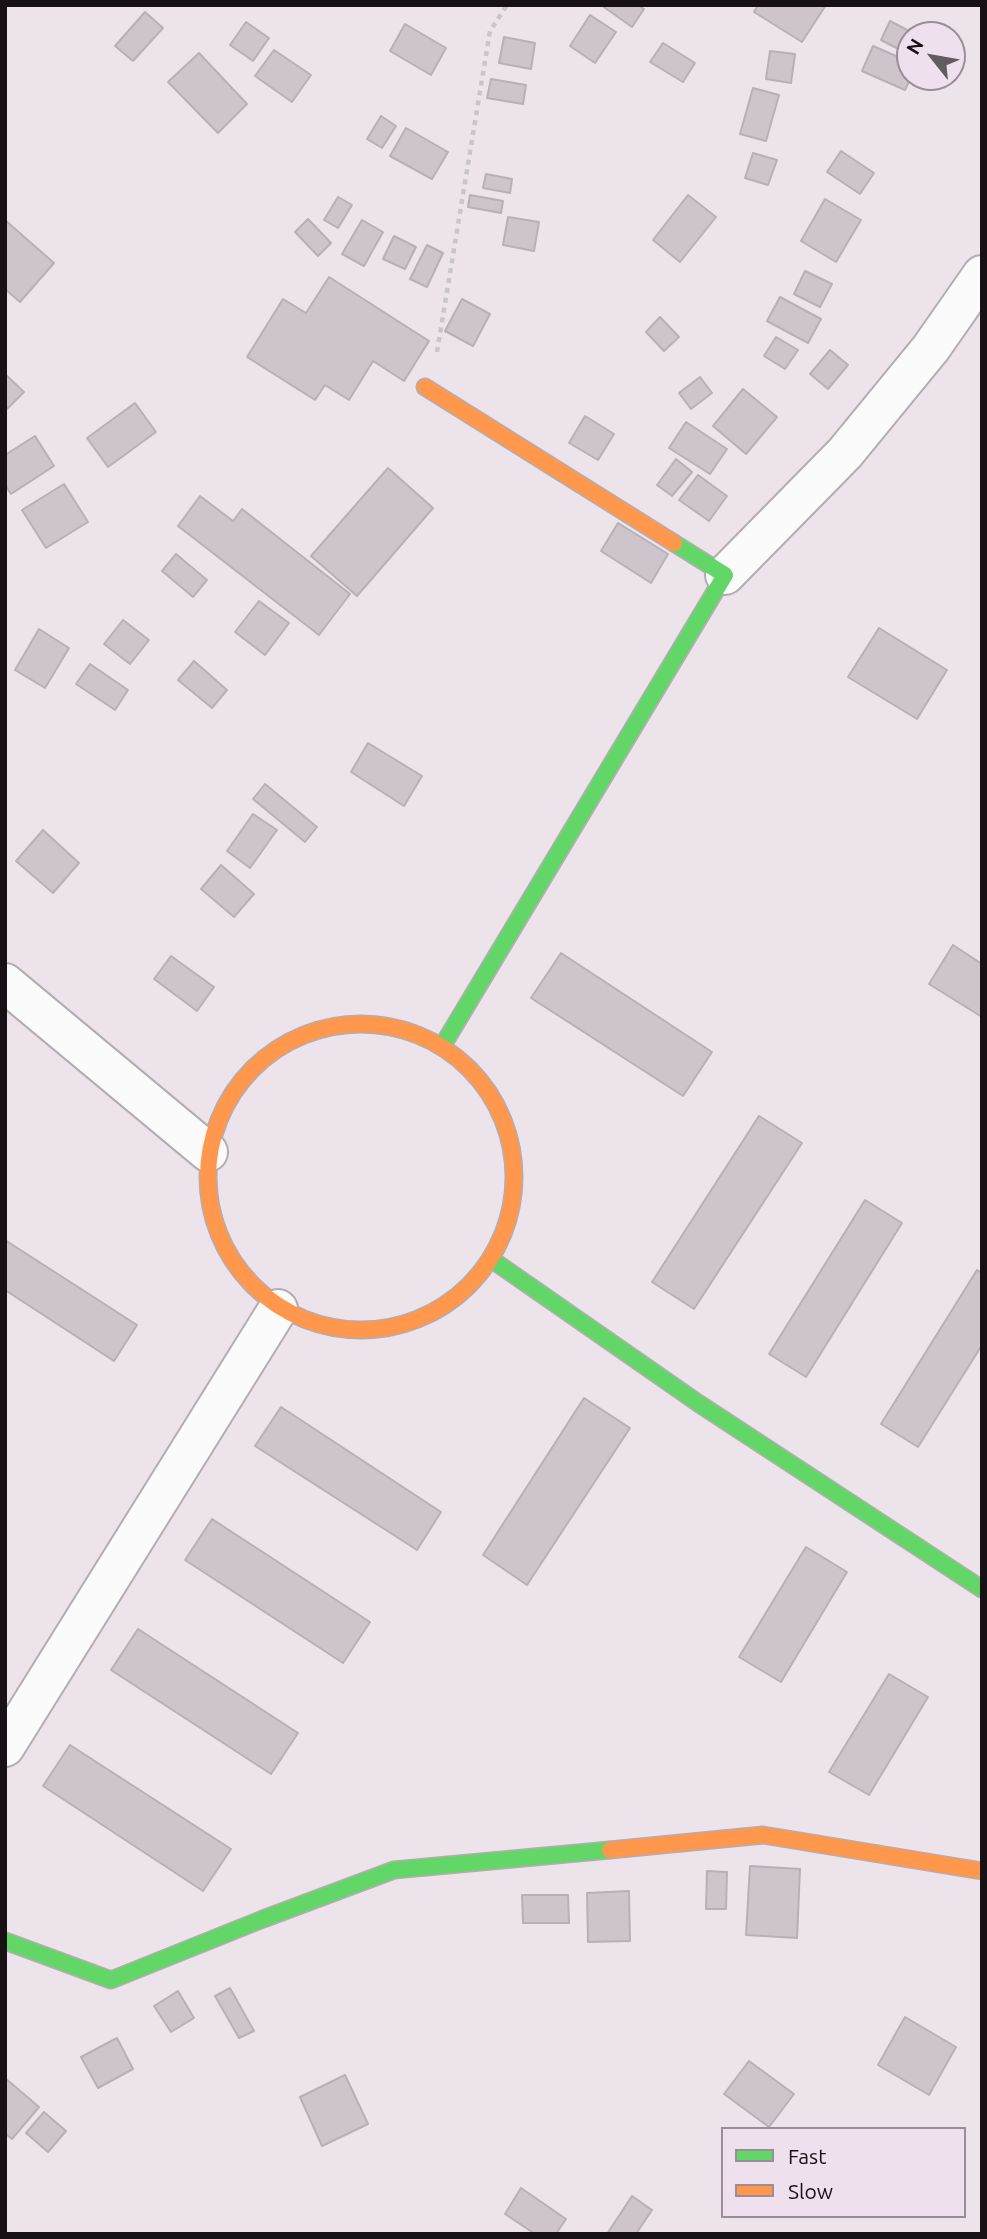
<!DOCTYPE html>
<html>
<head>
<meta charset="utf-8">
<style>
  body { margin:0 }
  #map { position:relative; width:987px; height:2239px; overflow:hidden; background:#ece4ea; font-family:Ubuntu,sans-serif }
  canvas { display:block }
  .frame { position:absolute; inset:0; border:7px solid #171116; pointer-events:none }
  .legend { position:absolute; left:721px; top:2127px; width:245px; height:91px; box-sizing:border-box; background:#efe0ed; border:2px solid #998d97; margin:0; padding:9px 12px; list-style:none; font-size:21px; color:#171116 }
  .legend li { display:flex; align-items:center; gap:14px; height:35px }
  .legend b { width:35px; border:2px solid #998d97 }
  .north { position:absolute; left:896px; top:21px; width:70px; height:70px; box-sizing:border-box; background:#efe0ed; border:2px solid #998d97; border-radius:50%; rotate:301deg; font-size:19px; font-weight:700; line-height:28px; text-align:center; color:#171116 }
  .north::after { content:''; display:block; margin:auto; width:24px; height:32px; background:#625b60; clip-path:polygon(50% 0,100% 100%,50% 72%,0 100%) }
</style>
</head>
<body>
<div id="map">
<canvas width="987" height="2239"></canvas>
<div class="frame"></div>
<ul class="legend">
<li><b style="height:9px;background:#63d668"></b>Fast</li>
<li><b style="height:9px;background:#ff974d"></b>Slow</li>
</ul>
<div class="north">N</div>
</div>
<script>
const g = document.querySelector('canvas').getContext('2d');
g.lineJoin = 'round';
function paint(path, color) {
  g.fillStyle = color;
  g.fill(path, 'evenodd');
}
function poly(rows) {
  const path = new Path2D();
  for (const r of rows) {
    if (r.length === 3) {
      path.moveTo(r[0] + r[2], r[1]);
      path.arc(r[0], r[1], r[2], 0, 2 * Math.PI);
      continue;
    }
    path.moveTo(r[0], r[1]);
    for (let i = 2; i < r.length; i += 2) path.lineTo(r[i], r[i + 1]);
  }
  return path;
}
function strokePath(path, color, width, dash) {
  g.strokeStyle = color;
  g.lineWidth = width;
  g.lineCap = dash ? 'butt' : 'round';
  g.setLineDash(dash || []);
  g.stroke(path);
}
const building = poly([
  [601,5,638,5,644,9,632,27,601,5],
  [758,5,826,5,802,42,754,12,758,5],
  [145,12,163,28,133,61,115,46,145,12],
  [590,15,616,32,595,63,570,46,590,15],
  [890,21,917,35,910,35,910,55,881,40,890,21],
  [246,22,269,38,253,61,230,45,246,22],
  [405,24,446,48,431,75,390,51,405,24],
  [504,37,535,43,531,69,499,63,504,37],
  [663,43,695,63,683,82,650,62,663,43],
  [873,46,910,62,911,77,905,90,862,71,873,46],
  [274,50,311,75,292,102,255,76,274,50],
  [770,51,795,54,791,83,766,79,770,51],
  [199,53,247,104,218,133,168,82,199,53],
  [491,79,526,85,523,104,487,98,491,79],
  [753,88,779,95,766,141,740,134,753,88],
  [381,116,396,126,382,148,367,139,381,116],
  [406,128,448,152,432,179,390,156,406,128],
  [841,151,874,173,860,194,827,172,841,151],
  [753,153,777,160,768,185,745,178,753,153],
  [486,174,512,179,510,193,483,188,486,174],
  [470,195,503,201,501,213,468,207,470,195],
  [688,195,716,217,680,262,653,240,688,195],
  [338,197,352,205,338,228,324,220,338,197],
  [825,199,861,220,836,262,801,241,825,199],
  [508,217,539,222,534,251,503,245,508,217],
  [308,219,331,243,318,256,295,232,308,219],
  [5,220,54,263,20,302,5,289,5,220],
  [362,220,383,232,364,266,342,254,362,220],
  [394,236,416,247,405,269,383,259,394,236],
  [427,245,443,253,427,287,410,279,427,245],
  [805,271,832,284,820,307,794,294,805,271],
  [329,277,429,341,404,381,373,361,349,400,325,385,315,400,247,357,283,299,306,313,329,277],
  [780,297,821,319,808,343,767,321,780,297],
  [462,299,490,314,473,346,445,331,462,299],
  [660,317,679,337,664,351,646,332,660,317],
  [776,337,798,350,785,369,764,356,776,337],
  [830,350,848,365,828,389,810,374,830,350],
  [5,374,24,392,5,411,5,374],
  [700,377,712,393,691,409,679,393,700,377],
  [743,389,777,417,746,454,713,426,743,389],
  [135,403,156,432,108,467,87,438,135,403],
  [585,416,614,434,598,460,569,443,585,416],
  [686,422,727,449,710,474,669,448,686,422],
  [35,436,54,466,11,494,5,485,5,455,35,436],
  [676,459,692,472,672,496,657,485,676,459],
  [388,468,433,508,357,596,311,556,388,468],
  [698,475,727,496,709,521,679,500,698,475],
  [64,484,88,522,46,548,22,510,64,484],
  [200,496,233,521,242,509,350,594,319,635,178,526,200,496],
  [618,523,668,554,651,583,601,551,618,523],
  [176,554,207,580,193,597,162,571,176,554],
  [259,601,289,623,265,655,235,632,259,601],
  [123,620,149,640,130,664,104,644,123,620],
  [879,628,947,670,917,719,848,677,879,628],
  [39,629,69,648,45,688,15,670,39,629],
  [194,661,227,690,212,708,178,680,194,661],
  [90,664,128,690,115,710,76,684,90,664],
  [368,743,422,776,404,806,351,772,368,743],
  [265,784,317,827,305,842,253,799,265,784],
  [253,814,277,830,250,868,227,851,253,814],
  [43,830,79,863,53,893,16,861,43,830],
  [221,865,254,894,234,917,201,889,221,865],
  [953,945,982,964,982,1017,929,984,953,945],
  [561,953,712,1052,683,1096,531,998,561,953],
  [171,956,214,987,197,1011,154,979,171,956],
  [759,1116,802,1143,694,1309,652,1282,759,1116],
  [865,1200,902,1223,806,1377,769,1354,865,1200],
  [5,1240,137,1325,114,1361,5,1290,5,1240],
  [977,1270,982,1273,982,1345,918,1447,881,1424,977,1270],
  [584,1398,630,1428,527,1585,483,1555,584,1398],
  [281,1407,441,1512,417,1550,255,1446,281,1407],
  [212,1519,370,1622,343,1663,185,1560,212,1519],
  [806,1547,847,1572,781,1682,739,1657,806,1547],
  [138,1629,298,1733,271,1774,111,1670,138,1629],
  [889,1674,928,1697,869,1795,829,1772,889,1674],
  [70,1745,231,1849,203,1891,43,1786,70,1745],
  [750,1866,800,1869,797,1938,746,1935,750,1866],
  [707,1871,727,1872,726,1909,706,1909,707,1871],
  [629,1891,630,1941,588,1942,587,1893,629,1891],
  [522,1895,568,1895,569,1923,523,1923,522,1895],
  [230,1988,254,2031,239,2038,215,1996,230,1988],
  [178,1991,194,2018,171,2032,154,2006,178,1991],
  [905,2017,956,2047,929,2095,878,2065,905,2017],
  [117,2038,133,2069,98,2088,81,2057,117,2038],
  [749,2061,794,2094,769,2127,724,2094,749,2061],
  [345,2075,368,2124,322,2146,300,2097,345,2075],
  [5,2078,39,2107,12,2139,5,2133,5,2078],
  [44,2112,66,2131,48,2152,26,2133,44,2112],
  [521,2188,566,2219,556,2234,535,2234,505,2214,521,2188],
  [632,2196,652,2210,636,2234,607,2234,632,2196]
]);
paint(building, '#cec5cc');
strokePath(building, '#b7b1b6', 2);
const street = poly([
  [725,575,845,453,931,348,982,275],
  [5,983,208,1152],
  [5,1747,278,1309]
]);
const fast = poly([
  [443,1045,725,575,674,543],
  [491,1259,698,1403,982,1589],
  [5,1941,111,1980,263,1919,394,1870,610,1850]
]);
const slow = poly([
  [425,387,674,543],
  [361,1177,153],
  [610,1850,763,1835,982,1871]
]);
strokePath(street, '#b3adb2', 42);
strokePath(fast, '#b3adb2', 19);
strokePath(slow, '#b3adb2', 19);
strokePath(poly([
  [437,352,490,31,507,5]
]), '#c9c6c8', 4.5, [5, 5]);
strokePath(street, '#fcfbfc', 38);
strokePath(fast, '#63d668', 16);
strokePath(slow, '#ff974d', 16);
</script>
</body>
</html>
